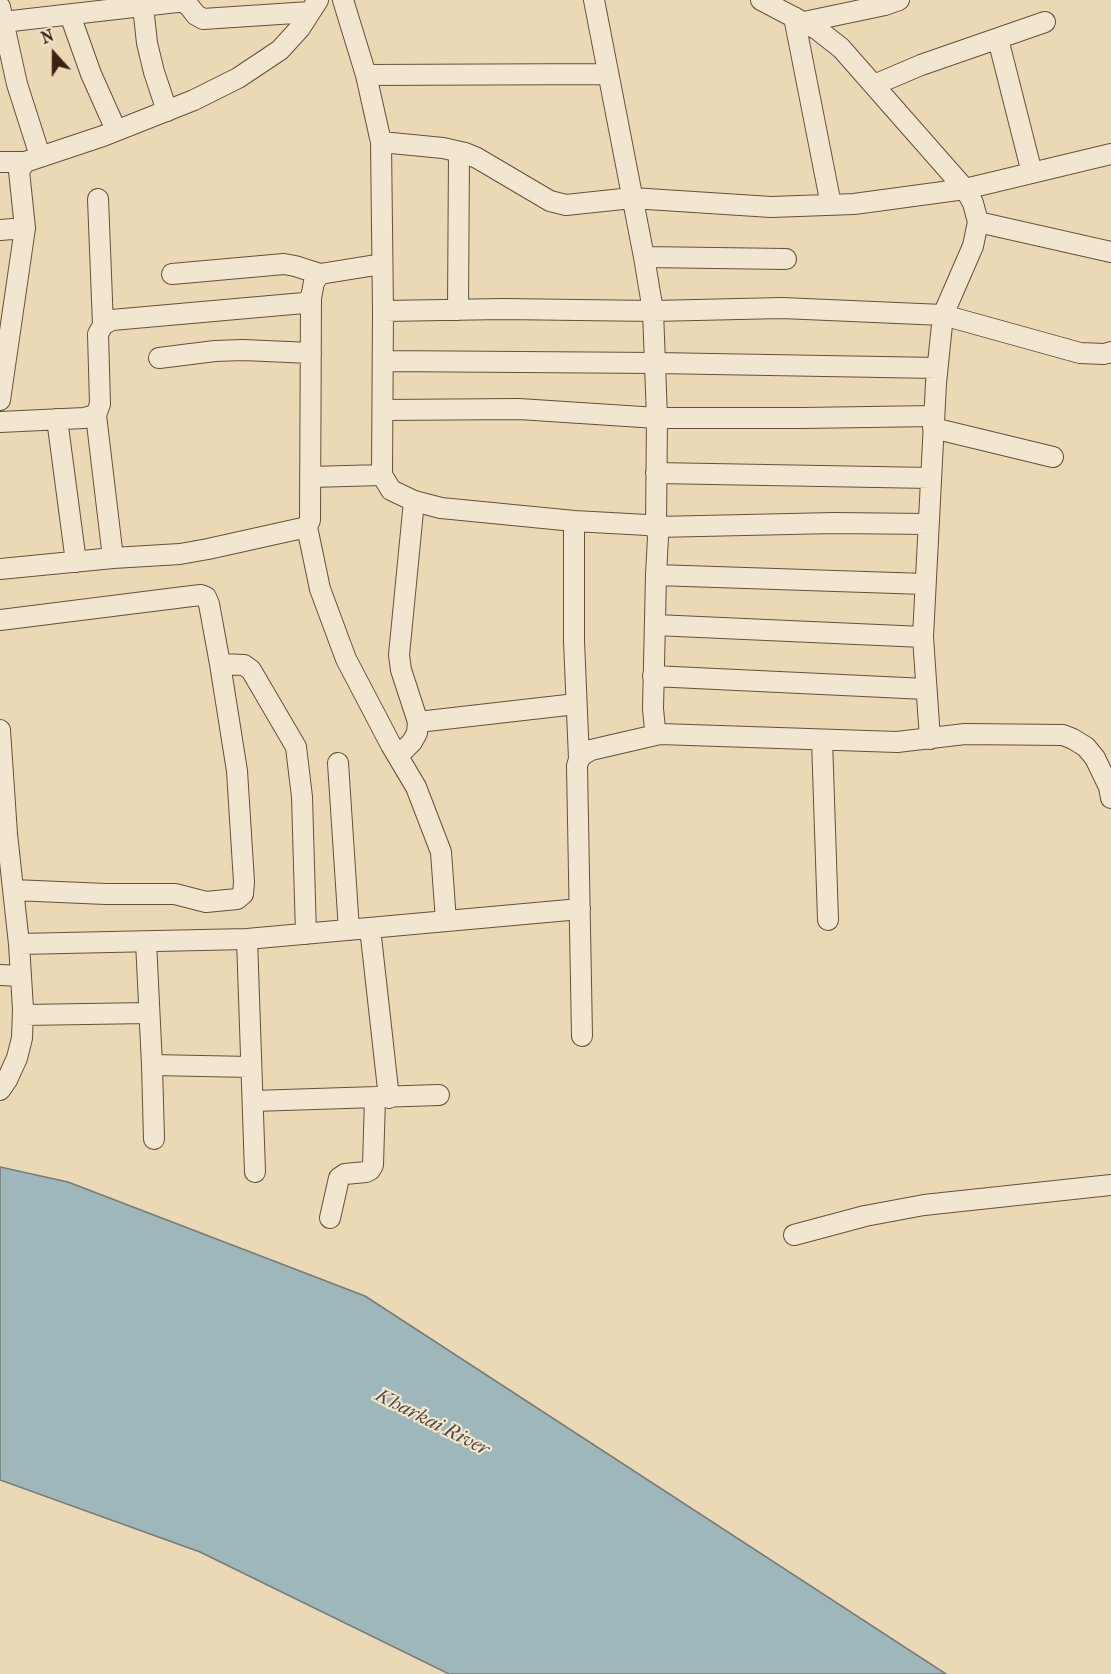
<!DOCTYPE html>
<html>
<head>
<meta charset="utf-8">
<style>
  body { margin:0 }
  #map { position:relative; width:1111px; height:1674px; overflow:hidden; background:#ebd9b6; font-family:"IM FELL French Canon",serif }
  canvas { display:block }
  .north { position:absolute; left:24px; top:24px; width:60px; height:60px; -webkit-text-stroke:4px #f2e6d0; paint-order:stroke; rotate:339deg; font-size:16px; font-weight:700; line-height:24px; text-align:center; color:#3a2313 }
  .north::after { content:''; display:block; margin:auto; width:21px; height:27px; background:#3a2313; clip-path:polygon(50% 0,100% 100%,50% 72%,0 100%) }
</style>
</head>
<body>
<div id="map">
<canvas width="1111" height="1674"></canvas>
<div class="north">N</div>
</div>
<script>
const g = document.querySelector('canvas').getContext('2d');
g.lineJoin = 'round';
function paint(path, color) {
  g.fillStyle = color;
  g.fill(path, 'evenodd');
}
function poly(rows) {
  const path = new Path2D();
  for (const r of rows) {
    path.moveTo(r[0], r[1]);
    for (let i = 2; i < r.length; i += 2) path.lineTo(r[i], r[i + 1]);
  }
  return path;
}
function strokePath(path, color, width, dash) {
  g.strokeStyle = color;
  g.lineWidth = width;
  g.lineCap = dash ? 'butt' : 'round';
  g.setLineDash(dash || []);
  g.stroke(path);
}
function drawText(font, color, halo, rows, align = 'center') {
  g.font = font + ' "IM FELL French Canon",serif';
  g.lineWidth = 4.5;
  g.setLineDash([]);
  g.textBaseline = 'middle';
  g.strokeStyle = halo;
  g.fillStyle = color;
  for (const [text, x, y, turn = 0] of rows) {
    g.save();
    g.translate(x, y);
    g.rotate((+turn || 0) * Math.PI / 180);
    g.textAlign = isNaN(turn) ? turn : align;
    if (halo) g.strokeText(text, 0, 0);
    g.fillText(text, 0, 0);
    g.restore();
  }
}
const water = poly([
  [0,1167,68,1182,365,1296,946,1674,449,1674,200,1552,0,1480,0,1167]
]);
paint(water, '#9eb7ba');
strokePath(water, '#767c77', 1.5);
const minor = poly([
  [343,0,366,75,381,142,383,311,382,475,391,490,414,501,441,508,574,521,647,525,656,527,658,537,656,575,653,709,655,729,660,734,897,742,965,734,1063,735,1073,739,1086,747,1095,758,1109,787,1111,798],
  [594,0,644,257,653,311,657,418,656,527,834,523,928,524],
  [761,0,818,30,841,48,965,189,973,203,978,222,973,246,943,315,936,383,923,637,930,739],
  [143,6,147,43,154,72,167,111],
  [0,7,17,84,40,156],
  [70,15,91,74,116,130],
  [794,17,831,205],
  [3,22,177,2,183,2,189,6,196,15,203,19,310,12],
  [804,22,885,5,899,0],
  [998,39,1032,173],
  [366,75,608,74],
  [874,85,921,65,1045,22],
  [381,142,443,148,465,153,477,158,550,201,566,205,632,198,771,207,854,204,965,189,1111,154],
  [0,162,25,162],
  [98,199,103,325],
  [978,222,1111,252],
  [0,230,25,228],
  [644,257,786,259],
  [172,274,284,264,295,266,320,274],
  [458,310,459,152],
  [383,311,504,309,653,311,782,308,943,315,1080,353,1104,354,1111,352],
  [159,358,215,351,243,350,311,353],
  [383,361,656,363,937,368],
  [0,400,25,228,19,171,25,162,103,136,194,100,238,78,280,50,300,28,318,0],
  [383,410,519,409,657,418,802,418,934,416],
  [96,415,113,558],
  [57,419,76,562],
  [0,422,84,418,96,415,100,404,98,334,103,325,112,320,304,303,311,298,314,282,320,274,382,264],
  [933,428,1053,457],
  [656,473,931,478],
  [310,477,382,475],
  [574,521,574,641,579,759],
  [307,527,320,589,346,659,391,745,416,787,441,852,446,921],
  [0,569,113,558,180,554,208,549,307,527,310,520,311,298],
  [656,575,925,584],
  [0,620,192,596,201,595,206,597,209,604,220,664,237,771,244,882,243,894,237,899,206,902,175,894,106,894,13,890],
  [655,625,923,637],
  [220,664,244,665,251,670,296,747,302,797,306,934],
  [653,676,926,689],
  [418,722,576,704],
  [0,730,7,834,19,944,23,1009,22,1038,17,1058,7,1080,0,1090],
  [822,740,828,920],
  [398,756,412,742,417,733,418,722,401,670,399,655,414,501],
  [338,763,349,930],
  [370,928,389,1098],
  [247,939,255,1172],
  [146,942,152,1065,154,1139],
  [19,944,247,939,580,909],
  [0,975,21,976],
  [23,1015,149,1013],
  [582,1036,577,766,579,759,584,754,591,750,660,734],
  [152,1065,251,1067],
  [253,1101,439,1095],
  [330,1218,339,1178,345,1174,366,1172,370,1170,373,1165,375,1098],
  [794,1235,865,1216,924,1205,1111,1185]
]);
strokePath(minor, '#66503c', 22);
strokePath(minor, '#f2e6d0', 20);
drawText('italic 20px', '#53483d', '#f2e6d0', [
  ["Kharkai River",432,1423,27]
]);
</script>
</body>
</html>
